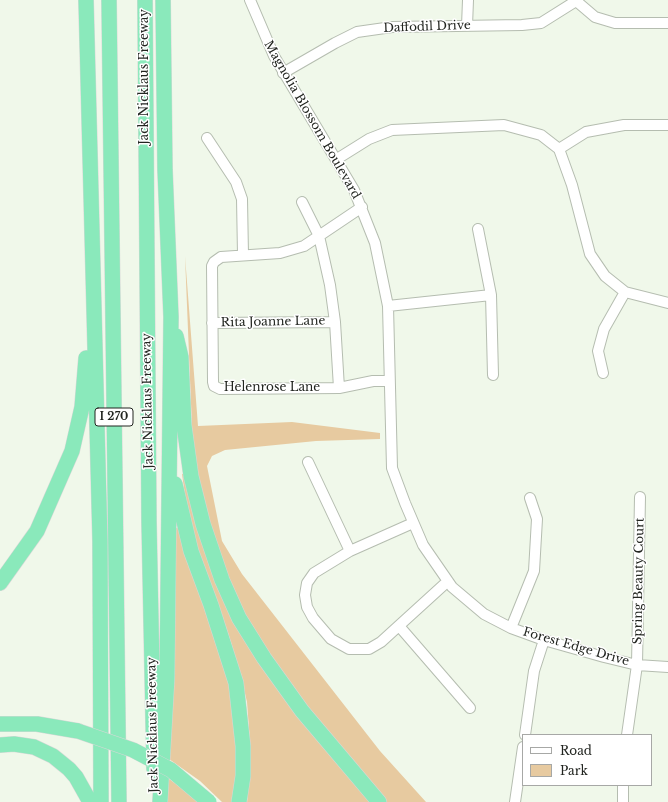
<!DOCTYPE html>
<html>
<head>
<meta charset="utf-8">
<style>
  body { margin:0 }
  #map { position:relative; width:668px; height:802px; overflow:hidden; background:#f0f8ea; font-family:"Libre Baskerville",serif }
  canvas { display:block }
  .legend { position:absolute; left:522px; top:734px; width:130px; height:52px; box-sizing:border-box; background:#fff; border:1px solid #a7a8a6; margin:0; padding:5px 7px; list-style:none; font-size:12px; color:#222520 }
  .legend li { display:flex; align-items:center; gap:8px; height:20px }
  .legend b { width:20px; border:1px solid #a7a8a6 }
</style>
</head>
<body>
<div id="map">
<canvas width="668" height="802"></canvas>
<ul class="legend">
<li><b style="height:5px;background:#fff"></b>Road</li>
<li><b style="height:11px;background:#e7caa0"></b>Park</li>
</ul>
</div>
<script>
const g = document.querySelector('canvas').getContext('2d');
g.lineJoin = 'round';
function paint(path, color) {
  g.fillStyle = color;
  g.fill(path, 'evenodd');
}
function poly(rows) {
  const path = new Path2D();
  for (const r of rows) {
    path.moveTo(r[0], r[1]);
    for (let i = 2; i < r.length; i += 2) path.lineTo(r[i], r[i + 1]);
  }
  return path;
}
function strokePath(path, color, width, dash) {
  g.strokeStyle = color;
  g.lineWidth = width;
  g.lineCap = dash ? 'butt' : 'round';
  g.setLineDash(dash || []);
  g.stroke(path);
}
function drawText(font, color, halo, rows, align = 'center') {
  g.font = font + ' "Libre Baskerville",serif';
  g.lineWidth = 3;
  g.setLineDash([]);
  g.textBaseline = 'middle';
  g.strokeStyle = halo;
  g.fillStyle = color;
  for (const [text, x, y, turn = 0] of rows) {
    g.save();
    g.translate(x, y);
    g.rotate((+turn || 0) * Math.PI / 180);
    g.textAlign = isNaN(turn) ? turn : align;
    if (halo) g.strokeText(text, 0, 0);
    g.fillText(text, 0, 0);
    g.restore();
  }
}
paint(poly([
  [185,256,198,426,292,422,380,433,380,439,316,441,225,450,212,456,207,466,222,541,242,574,380,751,426,802,385,802,301,704,252,631,221,563,199,486,192,429],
  [182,474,186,474,226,601,372,802,247,802,251,756,247,702,239,669,228,633,199,554,186,503],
  [174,528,178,528,230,683,236,727,236,776,232,802,222,802,200,781,169,759,175,642],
  [168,778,191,795,199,802,168,802]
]), '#e7caa0');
const minor = poly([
  [250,0,274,56,354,190,375,243,388,306,392,468,405,503,423,545,452,587,484,614,511,628,544,640,604,657,637,665,668,667],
  [575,0,595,17,615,23,668,23],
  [467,26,468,0],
  [283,73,335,43,357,32,392,27,522,25,541,23,576,1],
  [207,138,236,182,242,199,243,255],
  [559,149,586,132,624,125,668,125],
  [337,159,369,139,392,130,504,125,541,135,559,149,572,185,590,254,605,276,625,292,668,303],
  [302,202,319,236,330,285,335,322,339,388],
  [362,207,304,246,280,253,221,257,214,262,212,266,213,382,214,386,220,389,339,388,373,381,389,381],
  [478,229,491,295,493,375],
  [388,306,491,295],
  [212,323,335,322],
  [603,373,598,351,604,329,625,292],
  [308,462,350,551],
  [413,523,350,551,314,573,307,583,305,595,307,607,313,618,331,639,349,649,369,649,381,642,448,581],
  [399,626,470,708],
  [511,628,534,571,537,519,530,498],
  [525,735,534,671,544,640],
  [627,735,637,665,640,497],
  [515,802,523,747],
  [623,802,623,785]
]);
const highway = poly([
  [86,0,100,541,101,802],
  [109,0,119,802],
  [145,0,149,522,154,769],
  [176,336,181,357,184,425,191,476,203,524,222,580,239,618,264,658,302,711,379,802],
  [175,484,191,551,211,605,236,683,243,746,243,776,239,802],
  [0,583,37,531,72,451,82,407,86,358],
  [0,724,37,724,78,731],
  [0,745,14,744,34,747,53,756,69,769,76,777,90,802],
  [160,802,167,678,171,317,165,170,163,0]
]);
strokePath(minor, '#b5bdb0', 12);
strokePath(highway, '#d7d8d7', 16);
strokePath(minor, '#fff', 10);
strokePath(highway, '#8ae9bb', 15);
const highwayBridge = poly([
  [78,731,133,750,171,770,209,802]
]);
strokePath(highwayBridge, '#d7d8d7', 16, []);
strokePath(highwayBridge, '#8ae9bb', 15);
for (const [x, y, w] of [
  [114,417,38]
]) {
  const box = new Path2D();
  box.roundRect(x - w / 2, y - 9, w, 18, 3);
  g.fillStyle = '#fff';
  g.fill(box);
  strokePath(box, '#222520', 1);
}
drawText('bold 11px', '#222520', null, [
  ["I 270",114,417]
]);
drawText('12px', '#222520', '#fff', [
  ["Daffodil Drive",427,27,-2],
  ["Jack Nicklaus Freeway",145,77,-90],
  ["Magnolia Blossom Boulevard",312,120,60],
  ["Rita Joanne Lane",273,322,-1],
  ["Helenrose Lane",272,388],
  ["Jack Nicklaus Freeway",148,401,-91],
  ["Spring Beauty Court",639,581,-89],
  ["Forest Edge Drive",576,647,16],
  ["Jack Nicklaus Freeway",153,725,-91]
]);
</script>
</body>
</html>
